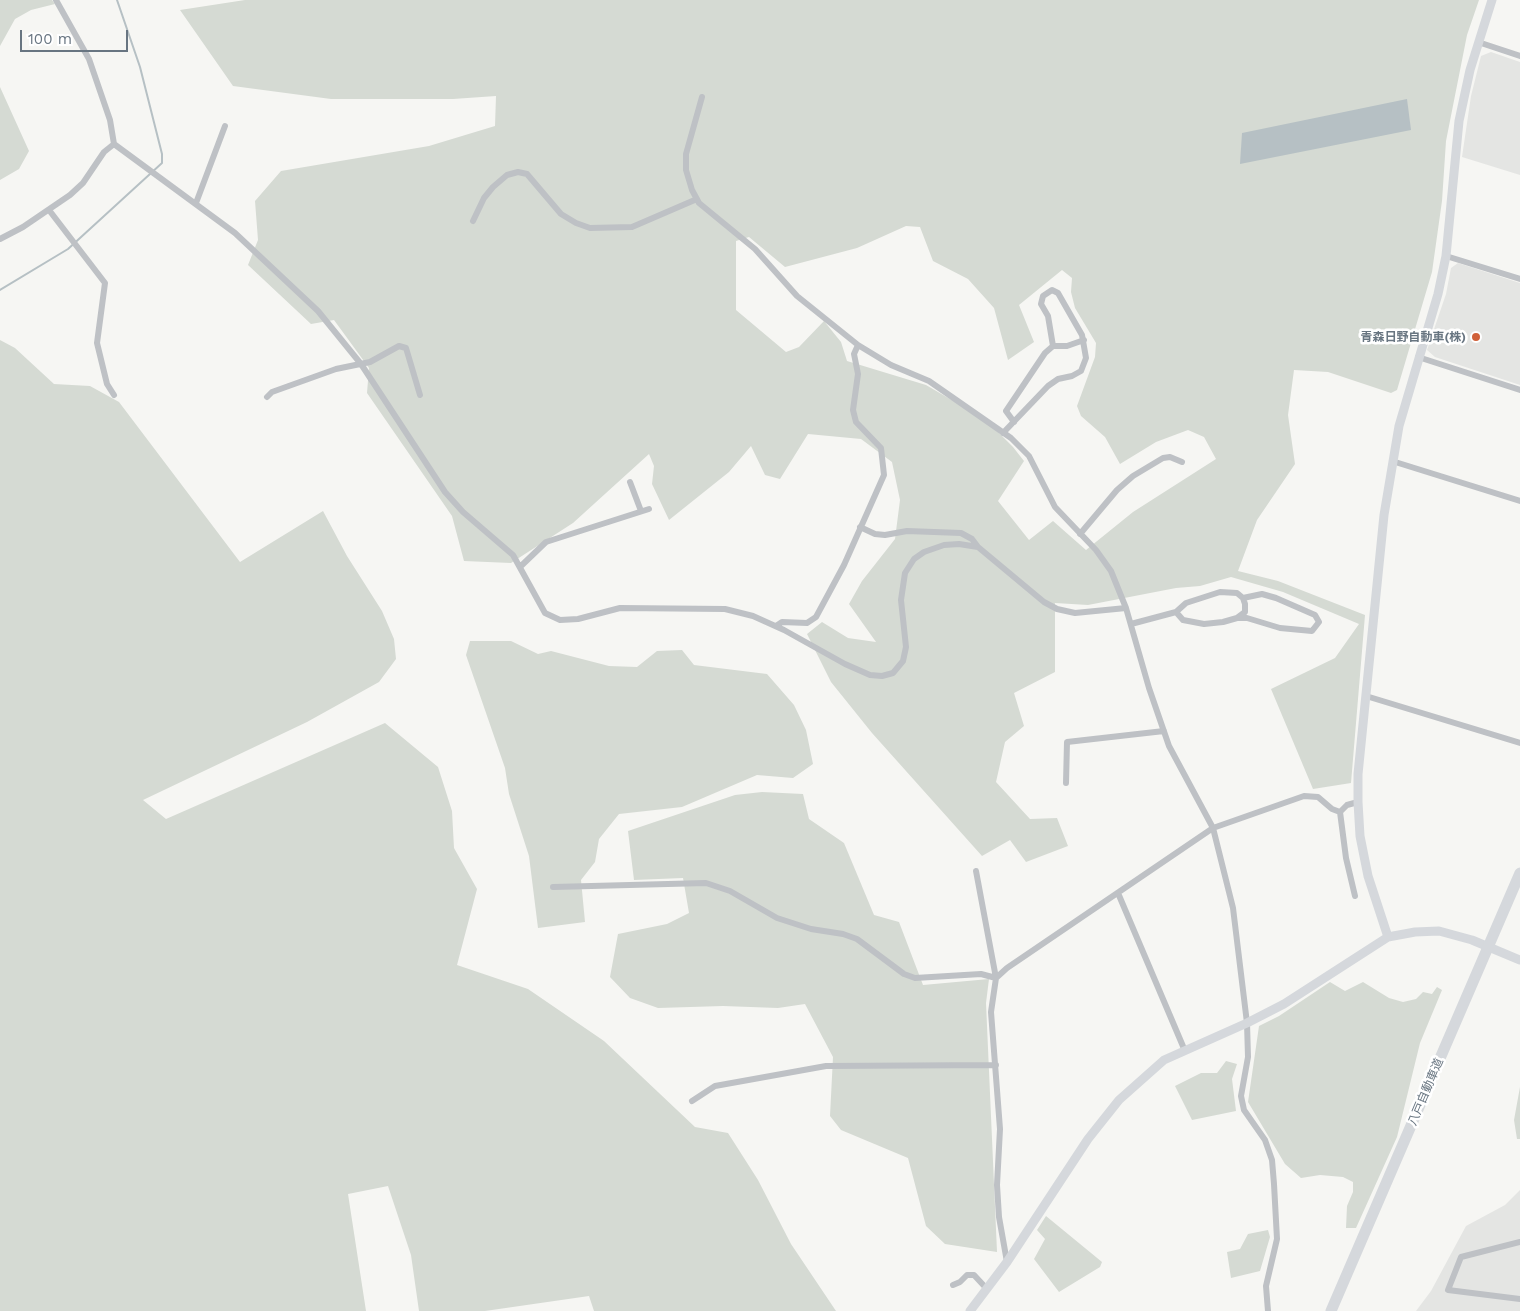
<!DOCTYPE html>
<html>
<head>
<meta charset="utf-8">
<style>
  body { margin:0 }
  #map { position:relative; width:1520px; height:1311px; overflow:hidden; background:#f6f6f3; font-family:"Work Sans",sans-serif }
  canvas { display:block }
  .scale { position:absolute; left:20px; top:30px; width:108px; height:22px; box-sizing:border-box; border:2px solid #687581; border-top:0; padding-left:6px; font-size:15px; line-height:18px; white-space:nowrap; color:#687581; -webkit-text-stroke:4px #fff; paint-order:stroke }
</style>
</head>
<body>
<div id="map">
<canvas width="1520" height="1311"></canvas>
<div class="scale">100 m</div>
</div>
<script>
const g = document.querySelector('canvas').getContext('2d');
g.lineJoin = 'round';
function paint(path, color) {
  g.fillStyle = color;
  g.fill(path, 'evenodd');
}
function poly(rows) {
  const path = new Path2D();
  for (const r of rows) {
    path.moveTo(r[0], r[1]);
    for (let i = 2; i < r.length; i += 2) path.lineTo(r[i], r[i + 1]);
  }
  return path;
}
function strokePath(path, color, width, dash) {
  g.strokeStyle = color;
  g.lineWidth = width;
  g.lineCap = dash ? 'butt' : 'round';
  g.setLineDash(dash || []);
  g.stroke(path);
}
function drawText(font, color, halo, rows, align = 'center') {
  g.font = font + ' "Work Sans","Noto Sans JP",sans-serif';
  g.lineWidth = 5;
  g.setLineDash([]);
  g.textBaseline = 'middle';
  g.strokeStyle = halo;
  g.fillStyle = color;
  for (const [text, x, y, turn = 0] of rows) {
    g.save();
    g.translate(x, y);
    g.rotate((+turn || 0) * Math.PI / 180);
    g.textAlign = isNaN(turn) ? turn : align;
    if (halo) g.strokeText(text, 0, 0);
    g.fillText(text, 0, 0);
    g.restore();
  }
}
paint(poly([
  [1491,52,1520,62,1520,175,1462,157,1471,96,1481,56],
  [1458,263,1520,283,1520,385,1435,357,1427,350,1446,294,1451,268],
  [1520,1190,1520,1311,1416,1311,1431,1291,1466,1226,1505,1205]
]), '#e4e5e3');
paint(poly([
  [0,0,52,0,55,4,31,10,15,19,0,46],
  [245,0,1479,0,1467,35,1446,141,1442,201,1432,272,1397,390,1391,393,1328,372,1294,370,1288,415,1295,464,1257,520,1238,571,1278,581,1365,615,1351,783,1313,789,1271,689,1335,658,1359,624,1283,592,1231,577,1200,586,1176,588,1088,605,1055,603,1055,672,1014,693,1024,726,1005,742,996,782,1030,819,1057,818,1068,846,1026,862,1010,840,982,856,872,733,831,682,807,634,822,622,848,638,876,642,849,604,862,581,895,539,900,500,892,462,861,439,808,434,780,479,765,475,751,446,729,472,669,520,652,484,654,466,649,454,573,523,511,563,464,561,452,516,367,393,369,368,334,320,311,324,248,265,258,240,255,201,281,171,429,146,495,126,496,96,453,99,331,99,233,86,180,10],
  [906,226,920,227,933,261,968,279,994,308,1008,360,1034,342,1019,305,1062,270,1072,278,1071,292,1075,308,1096,343,1095,357,1077,406,1081,416,1105,437,1120,464,1156,442,1188,430,1204,437,1216,459,1133,512,1086,550,1053,521,1029,540,998,501,1024,461,1013,447,986,420,926,385,847,361,841,342,824,321,799,347,786,352,736,310,736,241,749,237,785,267,857,248],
  [0,87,29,151,19,169,0,180],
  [0,340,15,348,54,384,90,386,119,402,240,562,323,511,347,556,382,611,394,639,396,659,379,682,307,722,143,800,166,819,385,723,438,767,452,811,454,848,477,889,457,965,528,989,604,1041,695,1127,728,1133,758,1180,791,1244,836,1311,594,1311,589,1296,485,1311,419,1311,411,1255,388,1186,348,1194,366,1311,0,1311],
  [470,641,511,641,538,654,551,651,609,666,637,667,657,651,682,650,694,665,767,674,794,705,806,730,813,764,793,778,757,775,682,807,619,814,599,839,595,862,581,880,585,922,538,928,529,856,509,794,505,768,466,655],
  [762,792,803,794,809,819,844,843,874,915,899,922,923,985,989,979,986,1003,997,1252,945,1244,926,1226,908,1158,841,1130,830,1116,833,1057,805,1004,778,1008,723,1006,658,1008,630,998,610,977,618,934,667,924,689,913,683,878,634,880,628,831,735,795],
  [1330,982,1345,991,1363,982,1389,998,1403,1002,1416,999,1423,992,1432,994,1437,987,1442,990,1420,1043,1397,1137,1356,1228,1346,1228,1347,1206,1353,1192,1353,1182,1343,1177,1320,1175,1301,1178,1285,1164,1248,1102,1259,1026,1279,1016],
  [1226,1061,1237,1064,1232,1079,1236,1111,1192,1120,1175,1086,1201,1073,1217,1073],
  [1520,1087,1520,1139,1517,1139,1514,1120],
  [1046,1216,1102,1262,1100,1267,1059,1292,1034,1259,1045,1239,1037,1230],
  [1268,1230,1270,1237,1260,1271,1231,1278,1227,1252,1240,1249,1248,1234]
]), '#d5dad3');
paint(poly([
  [1407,99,1411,130,1240,164,1242,133]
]), '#b6c0c4');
strokePath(poly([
  [0,290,68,249,162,163,162,154,140,67,117,0]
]), '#b6c0c4', 2);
strokePath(poly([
  [56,0,89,59,110,120,114,144,235,233,318,311,361,364,445,492,463,512,513,555,545,613,560,620,578,619,620,608,725,609,753,616,784,630,845,664,870,675,882,676,893,673,903,661,906,647,901,600,905,573,914,559,924,552,944,545,959,544,978,547,1044,602,1057,609,1075,613,1126,608],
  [1478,42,1520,56],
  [702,97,686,154,686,170,692,190,699,203,755,249,797,296,858,345,891,365,929,381,1011,438,1029,456,1055,507,1096,550,1111,571,1126,608,1149,688,1169,746,1213,828,1233,908,1247,1023,1248,1057,1241,1096,1244,1110,1265,1140,1272,1160,1274,1184,1277,1239,1266,1286,1268,1311],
  [196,203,225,126],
  [49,210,105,283,97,343,107,384,114,395],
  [473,221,484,198,493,187,507,175,518,172,527,174,561,214,576,223,590,228,632,227,697,199],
  [0,239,23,227,70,195,83,183,104,152,114,144],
  [1446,256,1520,279],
  [1418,357,1520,390],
  [267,397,272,392,336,369,370,362,399,346,406,348,420,395],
  [1014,422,1006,411,1045,353,1053,346,1067,346,1084,340],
  [1003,433,1048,386,1058,379,1072,376,1081,371,1086,358,1082,335,1058,293,1052,290,1043,296,1041,304,1048,316,1053,346],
  [1392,461,1520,501],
  [630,482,641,511],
  [860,527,875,534,885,535,907,531,961,533,972,539,978,547],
  [1080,534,1117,490,1133,476,1163,458,1170,457,1182,462],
  [521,566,546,542,649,509],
  [1237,618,1247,618,1280,628,1312,631,1319,622,1315,615,1276,598,1262,594,1243,598],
  [1131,624,1176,612,1186,603,1220,592,1237,593,1243,598,1245,604,1245,612,1237,618,1223,622,1204,624,1183,620,1176,612],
  [776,626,782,622,807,623,816,617,844,565,884,475,881,448,856,422,853,410,858,374,854,354,858,345],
  [1366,696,1520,743],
  [1066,783,1067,742,1164,731],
  [976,871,996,978,991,1012,1000,1129,997,1185,999,1217,1007,1262],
  [553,887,706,883,730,891,777,918,811,929,843,934,857,939,904,974,915,978,981,974,996,978],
  [1118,893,1185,1051],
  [1355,896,1346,858,1340,812,1347,805,1358,802],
  [996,978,1007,968,1213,828,1304,796,1318,797,1332,809,1340,812],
  [692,1101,715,1086,826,1066,996,1065],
  [1520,1242,1461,1257,1448,1290,1520,1299],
  [953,1285,960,1282,967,1275,974,1275,987,1289]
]), '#bec1c5', 6);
strokePath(poly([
  [1388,937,1368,876,1360,836,1358,802,1358,774,1384,515,1399,426,1438,294,1446,256,1459,121,1470,70,1492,0],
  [970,1311,1007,1262,1088,1139,1119,1100,1164,1060,1247,1023,1284,1004,1388,937,1415,932,1439,931,1472,940,1520,960]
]), '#d5d8dc', 9);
strokePath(poly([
  [1331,1311,1520,873]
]), '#d5d8dc', 11);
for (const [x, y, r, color] of [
  [1476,337,5,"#d06039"]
]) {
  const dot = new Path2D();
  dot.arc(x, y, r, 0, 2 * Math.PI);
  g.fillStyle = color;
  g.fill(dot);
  strokePath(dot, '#fff', 2);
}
drawText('bold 12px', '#687581', '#fff', [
  ["青森日野自動車(株)",1466,337]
], 'right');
drawText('12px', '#687581', '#fff', [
  ["八戸自動車道",1426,1092,-67]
]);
</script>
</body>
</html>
